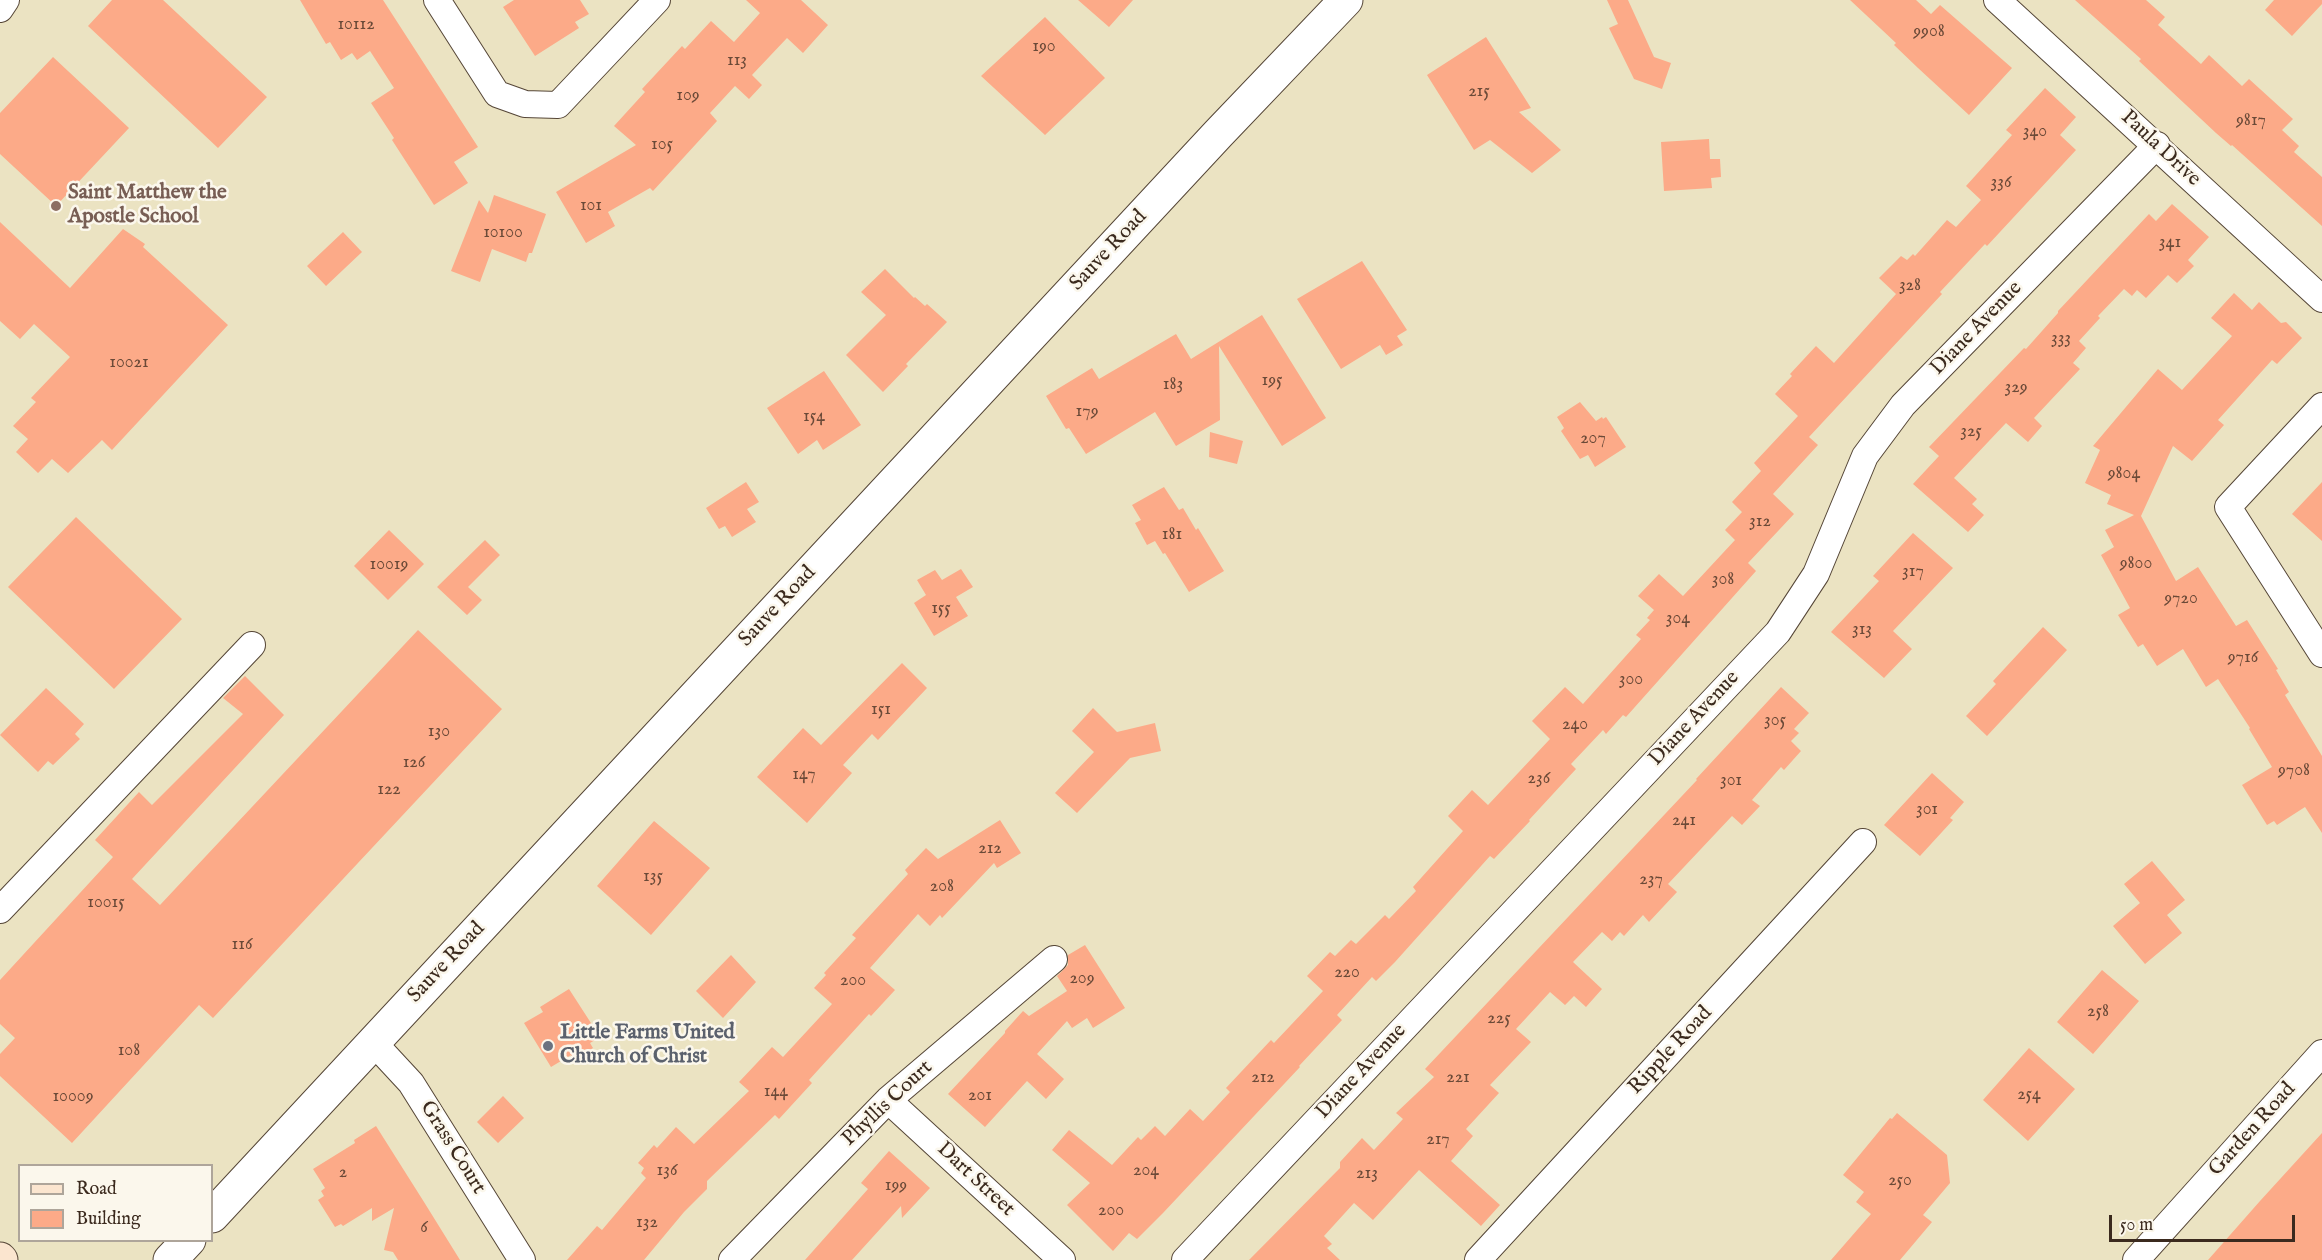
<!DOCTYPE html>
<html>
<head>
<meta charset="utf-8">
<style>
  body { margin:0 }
  #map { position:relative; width:2322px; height:1260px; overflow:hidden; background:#ebe3c2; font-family:"IM FELL English",serif }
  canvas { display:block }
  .legend { position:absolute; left:18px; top:1164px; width:195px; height:78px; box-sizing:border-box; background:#fbf7ec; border:2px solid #aea59a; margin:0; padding:8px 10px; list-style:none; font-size:18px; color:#3b2a1e }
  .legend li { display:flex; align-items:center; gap:12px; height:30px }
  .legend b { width:30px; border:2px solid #aea59a }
  .scale { position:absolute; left:2109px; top:1215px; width:186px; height:27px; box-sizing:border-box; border:3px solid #3b2a1e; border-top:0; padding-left:8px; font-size:18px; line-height:21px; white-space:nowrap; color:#3b2a1e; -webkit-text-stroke:4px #fbf7ec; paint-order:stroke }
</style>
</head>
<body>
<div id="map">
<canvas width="2322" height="1260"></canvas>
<ul class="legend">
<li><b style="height:8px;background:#fbe5cf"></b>Road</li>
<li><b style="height:16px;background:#fcaa88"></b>Building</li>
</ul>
<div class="scale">50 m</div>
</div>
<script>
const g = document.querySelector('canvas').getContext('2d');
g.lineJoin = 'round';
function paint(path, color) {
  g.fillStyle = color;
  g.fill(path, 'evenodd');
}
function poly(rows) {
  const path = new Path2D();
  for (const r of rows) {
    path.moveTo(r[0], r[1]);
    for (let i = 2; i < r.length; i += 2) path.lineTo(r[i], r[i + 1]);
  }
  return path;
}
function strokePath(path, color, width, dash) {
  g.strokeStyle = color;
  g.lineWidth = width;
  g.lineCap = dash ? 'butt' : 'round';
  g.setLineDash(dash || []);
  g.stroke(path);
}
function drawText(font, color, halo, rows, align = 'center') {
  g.font = font + ' "IM FELL English",serif';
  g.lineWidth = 5;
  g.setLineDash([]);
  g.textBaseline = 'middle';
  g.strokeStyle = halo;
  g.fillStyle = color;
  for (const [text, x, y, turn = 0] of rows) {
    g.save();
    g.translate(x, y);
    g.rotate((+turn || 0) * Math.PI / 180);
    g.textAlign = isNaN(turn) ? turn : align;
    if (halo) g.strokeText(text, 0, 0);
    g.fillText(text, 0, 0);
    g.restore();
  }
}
paint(poly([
  [112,0,163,0,267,97,218,148,88,26],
  [300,0,383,0,478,147,454,162,468,183,434,205,392,140,394,138,371,103,394,88,370,51,357,60,352,53,341,60,330,42,326,44],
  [514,0,580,0,589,14,575,22,579,28,535,56,503,7],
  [746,0,801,0,828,25,803,53,787,38,752,75,762,85,749,99,735,86,710,113,717,121,653,191,650,188,608,212,615,226,586,243,556,192,636,145,614,126,645,92,642,89,682,46,685,49,711,21,734,42,760,13],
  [1078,0,1133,0,1109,27],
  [1607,0,1628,0,1654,57,1671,63,1662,89,1634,79,1609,28,1618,24],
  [1850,0,1916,0,1931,14,1940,5,2012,68,1969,115,1918,68,1894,45,1896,43],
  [2075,0,2146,0,2165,17,2158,25,2201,64,2209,55,2242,86,2249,79,2293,119,2282,130,2299,146,2294,152,2322,177,2322,226,2232,145,2231,146,2216,133,2139,61,2141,59],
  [2274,0,2322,0,2322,4,2292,36,2265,10],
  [1045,17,1105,78,1045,135,981,76],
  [1486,37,1531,108,1519,112,1561,150,1532,173,1490,140,1474,150,1427,75],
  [53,57,129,128,56,206,0,154,0,113],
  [2045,88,2076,117,2060,135,2076,150,1987,246,1985,244,1940,292,1942,294,1809,437,1818,445,1773,494,1794,514,1748,563,1756,571,1626,717,1623,715,1606,734,1603,730,1571,764,1576,769,1529,820,1530,821,1494,859,1490,856,1395,962,1376,981,1372,977,1337,1015,1342,1020,1299,1066,1300,1067,1163,1213,1137,1239,1129,1233,1113,1251,1067,1205,1090,1183,1052,1150,1069,1130,1112,1165,1138,1137,1141,1140,1155,1126,1165,1136,1190,1109,1203,1121,1230,1092,1226,1088,1271,1040,1274,1043,1323,991,1307,976,1330,952,1335,956,1351,940,1356,944,1385,915,1389,919,1416,891,1413,887,1463,831,1448,816,1472,790,1488,805,1550,739,1532,721,1565,687,1583,704,1641,639,1636,635,1650,620,1647,618,1654,610,1638,596,1659,574,1683,596,1735,540,1725,530,1742,512,1732,502,1761,471,1754,463,1798,416,1775,394,1792,376,1790,374,1816,346,1834,363,1896,294,1879,278,1901,256,1907,260,1913,254,1915,256,1947,220,1956,227,1981,200,1966,186,2012,135,2006,130],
  [1709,139,1710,159,1720,159,1721,177,1711,178,1712,188,1664,191,1661,142],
  [494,195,546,214,532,253,529,253,526,262,492,249,480,282,451,271,479,200,488,213],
  [2172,204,2209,237,2188,260,2194,266,2177,283,2168,275,2146,298,2137,290,2132,296,2124,289,2098,316,2100,318,2079,341,2086,348,2073,363,2080,369,2034,418,2042,426,2028,442,2006,423,1954,478,1977,499,1972,504,1984,515,1968,532,1913,484,1939,456,1929,447,2024,348,2026,349,2058,313,2058,311,2149,214,2156,221],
  [0,222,70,288,123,229,145,244,143,247,228,325,112,450,102,440,68,473,52,459,38,473,16,452,28,439,13,426,36,402,31,398,70,357,34,324,20,339,0,321],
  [343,232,362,252,326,286,307,266],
  [1362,261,1407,330,1397,336,1403,345,1386,355,1380,345,1341,369,1297,299],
  [885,269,914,298,915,297,925,306,927,304,947,322,906,364,908,366,883,392,846,355,886,315,861,292],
  [2234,293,2252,310,2259,302,2281,323,2286,322,2302,338,2277,364,2272,360,2218,420,2224,425,2192,461,2173,446,2141,516,2176,581,2198,567,2236,626,2247,620,2278,669,2276,670,2289,692,2285,695,2322,756,2322,833,2305,807,2277,825,2274,821,2267,825,2242,785,2272,767,2249,729,2250,728,2218,679,2206,687,2183,649,2157,666,2143,644,2138,647,2118,615,2130,608,2101,555,2114,547,2105,530,2134,515,2107,504,2111,495,2085,483,2100,450,2093,446,2158,369,2182,390,2232,336,2211,318],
  [1262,315,1326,418,1282,446,1219,346,1220,420,1176,446,1155,412,1086,454,1069,428,1066,429,1046,396,1092,368,1099,379,1176,334,1191,359],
  [824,371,861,425,823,450,817,440,798,454,767,408],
  [1580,402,1596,421,1602,417,1603,419,1606,417,1626,447,1595,467,1588,455,1580,459,1561,431,1564,428,1557,417],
  [1210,432,1243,441,1237,464,1209,457],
  [746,482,759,502,747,509,756,522,732,537,725,526,719,529,706,508],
  [2322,482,2322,541,2292,514],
  [1164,487,1179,510,1183,508,1196,530,1198,528,1224,571,1189,592,1165,553,1163,554,1155,541,1147,545,1135,523,1141,520,1132,505],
  [76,517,182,619,114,689,8,587],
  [389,530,424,564,388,600,354,566],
  [1913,533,1953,568,1893,631,1912,649,1884,678,1831,632,1879,581,1873,576],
  [485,540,500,555,468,587,482,600,467,615,437,587],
  [961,569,973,587,956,597,968,616,934,636,914,603,926,595,917,580,935,570,942,580],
  [2043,627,2067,650,1987,736,1966,716,1996,684,1993,681],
  [418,630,502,709,213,1018,199,1005,72,1143,0,1076,0,1054,15,1038,0,1024,0,980,113,857,95,840,139,792,152,805,243,714,223,698,245,676,284,715,132,879,160,905],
  [902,663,927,688,878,740,872,734,843,765,852,773,807,823,757,777,803,728,821,745],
  [1781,687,1809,713,1794,729,1799,733,1791,741,1801,751,1784,770,1781,767,1752,800,1760,806,1742,825,1732,816,1668,884,1677,892,1649,922,1643,915,1624,936,1620,932,1612,941,1602,932,1573,962,1602,989,1586,1007,1574,996,1565,1005,1550,992,1516,1029,1531,1042,1490,1085,1499,1093,1466,1129,1473,1136,1451,1161,1500,1205,1481,1226,1419,1170,1373,1220,1354,1203,1324,1236,1332,1244,1327,1248,1340,1260,1249,1260,1340,1168,1340,1162,1362,1138,1374,1150,1403,1119,1396,1113,1434,1077,1425,1069,1697,780,1696,779],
  [46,688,84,724,75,734,80,739,53,765,48,761,38,772,0,735],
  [1093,708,1117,732,1155,723,1161,751,1130,758,1077,813,1055,793,1094,752,1072,731],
  [1932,773,1964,802,1950,818,1953,820,1920,856,1884,825],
  [1000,820,1021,853,997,868,994,863,942,918,940,915,930,926,918,914,870,968,895,990,871,1016,869,1014,809,1080,812,1083,779,1119,775,1115,707,1181,707,1189,684,1212,644,1260,567,1260,597,1226,602,1230,646,1178,641,1173,644,1168,638,1163,654,1145,657,1148,676,1127,694,1144,749,1091,739,1082,772,1047,783,1057,832,1004,814,988,826,975,824,973,856,938,852,935,908,874,905,870,926,848,938,859],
  [654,821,710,868,651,935,597,886],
  [2152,861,2185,900,2167,915,2182,933,2145,964,2113,926,2140,903,2124,884],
  [1085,945,1125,1008,1093,1028,1087,1018,1072,1028,1067,1021,1037,1054,1064,1079,1046,1099,1027,1081,985,1127,948,1094,1005,1033,1005,1031,1023,1011,1029,1016,1067,991,1057,976,1068,965,1068,955],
  [731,955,756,982,723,1018,696,991],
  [2102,970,2139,1001,2093,1054,2057,1022],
  [569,989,600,1037,590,1043,593,1048,574,1060,571,1055,551,1067,524,1023,543,1012,540,1007],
  [2029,1048,2075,1089,2028,1141,1983,1100],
  [503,1096,524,1118,498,1143,477,1122],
  [1897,1113,1947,1155,1950,1183,1923,1215,1932,1222,1900,1260,1831,1260,1871,1214,1856,1202,1864,1192,1843,1175,1890,1118,1892,1119],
  [376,1126,424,1202,460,1260,398,1260,393,1252,384,1250,394,1208,372,1221,372,1208,343,1226,341,1224,335,1227,318,1200,324,1196,321,1191,325,1188,313,1169,355,1143,354,1140],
  [2322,1133,2322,1260,2208,1260,2260,1201],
  [889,1151,930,1188,902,1218,901,1206,852,1260,805,1260,868,1189,861,1183]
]), '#fcaa88');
const minor = poly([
  [437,0,497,94,525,104,558,105,657,0],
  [1997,0,2322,299],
  [0,9,6,0],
  [2322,406,2228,507,2322,654],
  [0,910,252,645],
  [373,1042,411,1083,522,1260],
  [888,1100,1062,1260],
  [732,1260,888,1100,1054,959],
  [1185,1260,1778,632,1816,574,1865,456,1903,405,2157,145],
  [1478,1260,1863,842],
  [2136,1260,2322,1053]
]);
const tertiary = poly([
  [212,1216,1218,134,1346,0],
  [170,1260,189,1240]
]);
const secondary = poly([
  [0,1259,1,1260]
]);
strokePath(minor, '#554637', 28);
strokePath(tertiary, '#554637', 35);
strokePath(secondary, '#554637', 35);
strokePath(minor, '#fff', 26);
strokePath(tertiary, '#fff', 33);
strokePath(secondary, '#fbe5cf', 33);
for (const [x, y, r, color] of [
  [56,206,6,"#8d6e63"],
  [548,1046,6,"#6b7280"]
]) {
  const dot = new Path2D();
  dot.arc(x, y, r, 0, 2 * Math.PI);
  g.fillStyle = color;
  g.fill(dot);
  strokePath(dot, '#fbf7ec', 2);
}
drawText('18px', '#6b4a38', null, [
  ["10112",356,25],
  ["9908",1929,32],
  ["190",1044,47],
  ["113",737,61],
  ["215",1479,92],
  ["109",688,96],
  ["9817",2251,121],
  ["340",2035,132],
  ["105",662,145],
  ["336",2001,183],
  ["101",591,206],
  ["10100",503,233],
  ["341",2170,243],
  ["328",1910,286],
  ["333",2061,339],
  ["10021",129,363],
  ["195",1272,381],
  ["183",1173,385],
  ["329",2016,388],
  ["179",1087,412],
  ["154",814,417],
  ["325",1971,432],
  ["207",1593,439],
  ["9804",2124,474],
  ["312",1760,522],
  ["181",1172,535],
  ["9800",2136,564],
  ["10019",389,565],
  ["317",1913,572],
  ["308",1723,580],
  ["9720",2181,599],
  ["155",941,609],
  ["304",1678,619],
  ["313",1862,630],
  ["9716",2243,658],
  ["300",1631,680],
  ["151",881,710],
  ["305",1775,721],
  ["240",1575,725],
  ["130",439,732],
  ["126",414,763],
  ["9708",2294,771],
  ["147",804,775],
  ["236",1539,779],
  ["301",1731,781],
  ["122",389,790],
  ["301",1927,810],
  ["241",1684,821],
  ["212",990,849],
  ["135",653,877],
  ["237",1651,880],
  ["208",942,887],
  ["10015",106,903],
  ["116",242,945],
  ["220",1347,973],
  ["209",1082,979],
  ["200",853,981],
  ["258",2098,1012],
  ["225",1499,1019],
  ["108",129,1051],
  ["212",1263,1078],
  ["221",1458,1078],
  ["144",776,1092],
  ["254",2029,1095],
  ["201",980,1096],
  ["10009",73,1097],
  ["217",1438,1140],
  ["136",667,1171],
  ["204",1146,1171],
  ["2",343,1173],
  ["213",1367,1174],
  ["250",1900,1181],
  ["199",896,1186],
  ["200",1111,1211],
  ["132",647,1223],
  ["6",424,1228]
]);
drawText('21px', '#3b2a1e', '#fbf7ec', [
  ["Paula Drive",2160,149,43],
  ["Sauve Road",1109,251,-47],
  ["Diane Avenue",1977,329,-46],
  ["Sauve Road",778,607,-47],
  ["Diane Avenue",1695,719,-47],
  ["Sauve Road",447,963,-47],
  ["Ripple Road",1671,1051,-47],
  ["Diane Avenue",1362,1072,-47],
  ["Phyllis Court",888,1104,-43],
  ["Garden Road",2253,1130,-48],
  ["Grass Court",452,1148,58],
  ["Dart Street",975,1180,43]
]);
drawText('bold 21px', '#785e54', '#fbf7ec', [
  ["Saint Matthew the",68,194],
  ["Apostle School",68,218]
], 'left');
drawText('bold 21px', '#5b616d', '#fbf7ec', [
  ["Little Farms United",560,1034],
  ["Church of Christ",560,1058]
], 'left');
</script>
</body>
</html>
